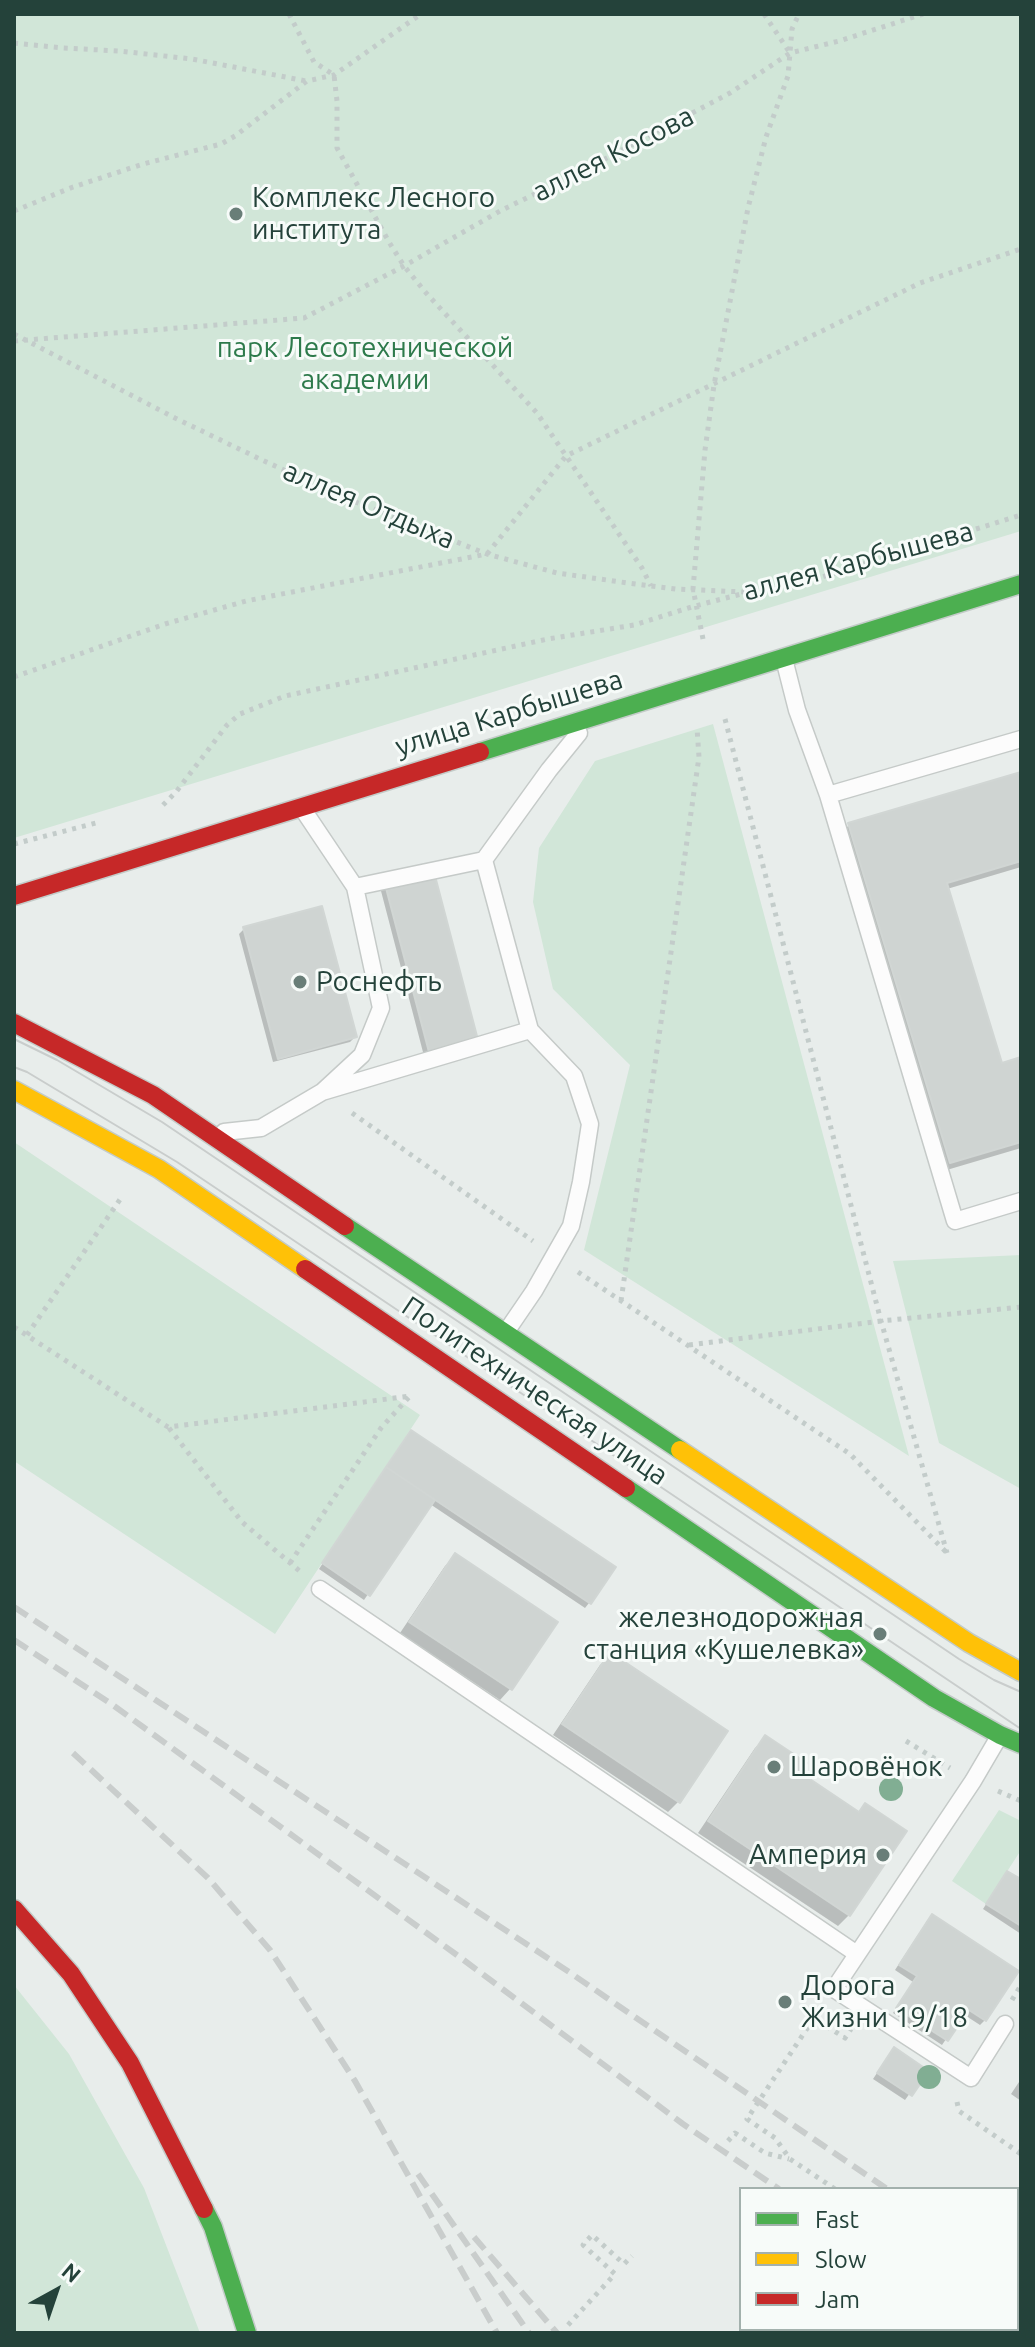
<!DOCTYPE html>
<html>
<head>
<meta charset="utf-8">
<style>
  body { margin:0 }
  #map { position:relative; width:1035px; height:2347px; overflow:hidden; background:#e8edeb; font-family:Ubuntu,sans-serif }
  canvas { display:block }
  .frame { position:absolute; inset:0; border:16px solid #24423a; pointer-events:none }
  .legend { position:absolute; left:739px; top:2187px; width:280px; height:144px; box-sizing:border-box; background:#f7fbf9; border:2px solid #a3b1ad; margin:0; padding:10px 14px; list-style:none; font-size:24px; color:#24423a }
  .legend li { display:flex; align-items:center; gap:16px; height:40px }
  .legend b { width:40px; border:2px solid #a3b1ad }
  .north { position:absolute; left:16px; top:2251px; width:80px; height:80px; -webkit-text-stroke:6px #f7fbf9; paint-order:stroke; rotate:40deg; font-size:22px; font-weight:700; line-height:32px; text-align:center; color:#24423a }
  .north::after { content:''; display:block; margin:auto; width:28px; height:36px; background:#24423a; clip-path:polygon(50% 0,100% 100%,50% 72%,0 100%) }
</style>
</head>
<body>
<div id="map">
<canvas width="1035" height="2347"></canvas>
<div class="frame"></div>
<ul class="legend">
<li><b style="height:10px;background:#4caf50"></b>Fast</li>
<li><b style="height:10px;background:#ffc107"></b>Slow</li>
<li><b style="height:10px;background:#c62828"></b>Jam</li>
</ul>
<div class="north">N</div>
</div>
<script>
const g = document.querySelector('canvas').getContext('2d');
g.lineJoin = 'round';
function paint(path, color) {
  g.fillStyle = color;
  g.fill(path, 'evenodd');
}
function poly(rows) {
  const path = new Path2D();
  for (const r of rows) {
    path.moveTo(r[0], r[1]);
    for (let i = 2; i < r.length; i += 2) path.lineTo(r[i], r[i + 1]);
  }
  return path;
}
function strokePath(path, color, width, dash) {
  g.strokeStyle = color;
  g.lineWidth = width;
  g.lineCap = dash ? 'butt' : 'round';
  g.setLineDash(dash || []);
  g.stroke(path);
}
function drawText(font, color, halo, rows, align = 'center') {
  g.font = font + ' Ubuntu,sans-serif';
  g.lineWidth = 6;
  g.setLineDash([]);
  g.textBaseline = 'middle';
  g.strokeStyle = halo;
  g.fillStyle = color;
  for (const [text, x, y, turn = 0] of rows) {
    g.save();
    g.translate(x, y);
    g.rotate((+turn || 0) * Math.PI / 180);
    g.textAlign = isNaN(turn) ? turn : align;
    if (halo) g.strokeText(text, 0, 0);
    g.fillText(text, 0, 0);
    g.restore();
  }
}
paint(poly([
  [14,14,1021,14,1021,531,14,838],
  [713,724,909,1456,584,1250,630,1065,553,989,533,902,539,848,595,761],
  [14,1142,420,1415,275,1634,14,1461],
  [1021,1255,1021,1489,939,1443,893,1261],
  [999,1810,1021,1821,1021,1850,986,1904,952,1881],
  [14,1985,69,2054,144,2188,200,2333,14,2333]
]), '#d1e6d8');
paint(poly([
  [1021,774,1021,867,947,889,1000,1065,1021,1059,1021,1148,940,1172,839,836,849,825],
  [386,886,476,1039,424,1056,381,891],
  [244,929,355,1037,350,1042,273,1062,239,934],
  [406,1437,613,1567,589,1603,585,1608,430,1504,364,1600,319,1569],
  [456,1555,555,1622,510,1689,500,1700,400,1633,445,1566],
  [610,1655,725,1731,678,1802,668,1812,553,1735,600,1665],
  [765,1738,798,1773,857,1813,865,1805,849,1915,838,1926,698,1833,755,1748],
  [1003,1878,1021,1882,1021,1934,983,1909],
  [927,1921,985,2020,980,2025,963,2014,942,2045,893,2013,913,1982,895,1970],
  [889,2055,926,2071,905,2100,873,2079],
  [1021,2079,1021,2101,1011,2094]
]), '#0003');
const building = poly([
  [1021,772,1021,861,947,883,1002,1063,1021,1057,1021,1142,950,1163,848,823,1021,772],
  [434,872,478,1040,429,1052,385,884,434,872],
  [322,906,357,1037,278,1059,243,927,322,906],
  [411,1430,616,1567,591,1604,386,1467,411,1430],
  [386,1467,435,1500,370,1596,322,1563,386,1467],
  [455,1553,558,1622,512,1690,409,1622,455,1553],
  [610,1652,728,1731,680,1803,562,1724,610,1652],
  [765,1735,807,1763,801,1773,859,1812,865,1803,907,1831,850,1916,708,1821,765,1735],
  [1007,1871,1021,1879,1021,1926,986,1904,1007,1871],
  [932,1914,1019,1971,986,2021,969,2010,948,2041,896,2008,917,1976,899,1965,932,1914],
  [894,2047,929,2071,912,2096,877,2073,894,2047]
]);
paint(building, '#cfd4d2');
strokePath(building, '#d1d6d4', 2);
const lane = poly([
  [784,659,797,710,828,795,1021,739],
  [828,795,955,1221,1021,1201],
  [355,887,484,860],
  [322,1092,530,1030,484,860,549,770,579,733],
  [224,1132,261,1128,322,1092,362,1055,381,1008,355,887,302,808],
  [506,1332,534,1291,571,1226,581,1182,590,1124,574,1076,530,1030],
  [320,1589,857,1954],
  [1000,1735,973,1781,834,1989,971,2078,1005,2024]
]);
const fast = poly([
  [480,752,1021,584],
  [345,1226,680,1450],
  [626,1488,934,1698,1000,1735,1021,1744],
  [204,2209,213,2227,247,2333]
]);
const slow = poly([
  [14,1090,159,1169,305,1269],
  [680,1450,969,1643,1021,1672]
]);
const jam = poly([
  [14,896,480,752],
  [14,1023,153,1095,345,1226],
  [305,1269,626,1488],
  [14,1909,71,1974,130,2063,204,2209]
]);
strokePath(lane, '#c5cac8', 19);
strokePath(fast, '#c3cbc8', 21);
strokePath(slow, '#c3cbc8', 21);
strokePath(jam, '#c3cbc8', 21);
strokePath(poly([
  [289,14,314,62,334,75,337,101,337,148,389,242,404,266,427,294,537,413,642,568,651,586],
  [764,14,790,53],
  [14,43,63,48,119,51,192,59,306,81],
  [14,211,73,187,143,164,221,144,235,136,307,81,334,75,421,14],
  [14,334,175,418,262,460,348,499,487,554,557,573,628,583,676,589,744,592],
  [14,341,304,318,404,266,500,211,586,169,730,93,790,53,839,41,923,14],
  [703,639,693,589,705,450,714,385,748,208,766,137,788,76,792,29,799,14],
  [14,677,165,624,246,601,487,554,566,456,920,283,1021,249],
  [725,719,881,1321,947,1553],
  [163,805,176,792,227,725,240,714,285,696,548,639,634,625,695,606,749,592,786,587,812,580,1021,515],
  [14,844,100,822],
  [352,1113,533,1241],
  [578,1272,850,1454,947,1553],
  [621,1301,699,757,697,728],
  [14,1327,168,1427,411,1396],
  [27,1335,121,1198],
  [689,1345,881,1321,1021,1307],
  [169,1428,242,1522,302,1573],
  [290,1563,381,1428,410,1396],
  [906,1741,950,1768],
  [998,1791,1021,1801],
  [1012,2000,1021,1985],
  [957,2102,959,2111,1021,2154],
  [728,2141,735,2133,765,2153,789,2159],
  [835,2189,790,2159,775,2138,747,2119,814,2018,845,2038,851,2029],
  [1017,2311,1021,2314],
  [568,2325,615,2274,583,2245,592,2235,624,2264,632,2256]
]), '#c3ccca', 5, [4, 6]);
strokePath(lane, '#fcfcfc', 16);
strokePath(fast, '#4caf50', 18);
strokePath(slow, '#ffc107', 18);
strokePath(jam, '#c62828', 18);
strokePath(poly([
  [14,1039,57,1060,162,1122,959,1659,994,1680,1021,1692],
  [14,1067,27,1072,177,1162,1021,1729]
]), '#c9cdcc', 2);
strokePath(poly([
  [14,1607,569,1972,887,2189],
  [14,1640,110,1703,461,1958,683,2124,779,2189],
  [73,1753,208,1878,270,1950,355,2081,497,2333],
  [418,2174,529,2333],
  [474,2237,557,2333],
  [1017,2276,1021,2279],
  [988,2329,994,2333]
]), '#c9cdcc', 6, [16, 8]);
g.fillStyle = '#81ae93';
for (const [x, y] of [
  [891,1789],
  [929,2077]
]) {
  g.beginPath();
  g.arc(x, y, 12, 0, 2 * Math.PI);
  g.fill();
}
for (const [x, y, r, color] of [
  [236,214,8,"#697e78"],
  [300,982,8,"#697e78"],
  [880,1634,8,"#697e78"],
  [774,1767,8,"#697e78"],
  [883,1855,8,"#697e78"],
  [785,2002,8,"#697e78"]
]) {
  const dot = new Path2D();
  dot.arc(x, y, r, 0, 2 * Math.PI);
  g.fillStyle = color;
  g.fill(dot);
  strokePath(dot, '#f7fbf9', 3);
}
drawText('28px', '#24423a', '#f7fbf9', [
  ["аллея Косова",613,154,-27],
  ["аллея Отдыха",369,505,23],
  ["аллея Карбышева",858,561,-15],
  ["улица Карбышева",509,713,-17],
  ["Политехническая улица",535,1391,34]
]);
drawText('28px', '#24423a', '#f7fbf9', [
  ["Комплекс Лесного",252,198],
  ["института",252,230],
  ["Роснефть",316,982],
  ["железнодорожная",864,1618,"right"],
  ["станция «Кушелевка»",864,1650,"right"],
  ["Шаровёнок",790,1767],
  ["Амперия",867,1855,"right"],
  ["Дорога",801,1986],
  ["Жизни 19/18",801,2018]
], 'left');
drawText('28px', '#2d7a4b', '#f7fbf9', [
  ["парк Лесотехнической",365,348],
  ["академии",365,380]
]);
</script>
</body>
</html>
